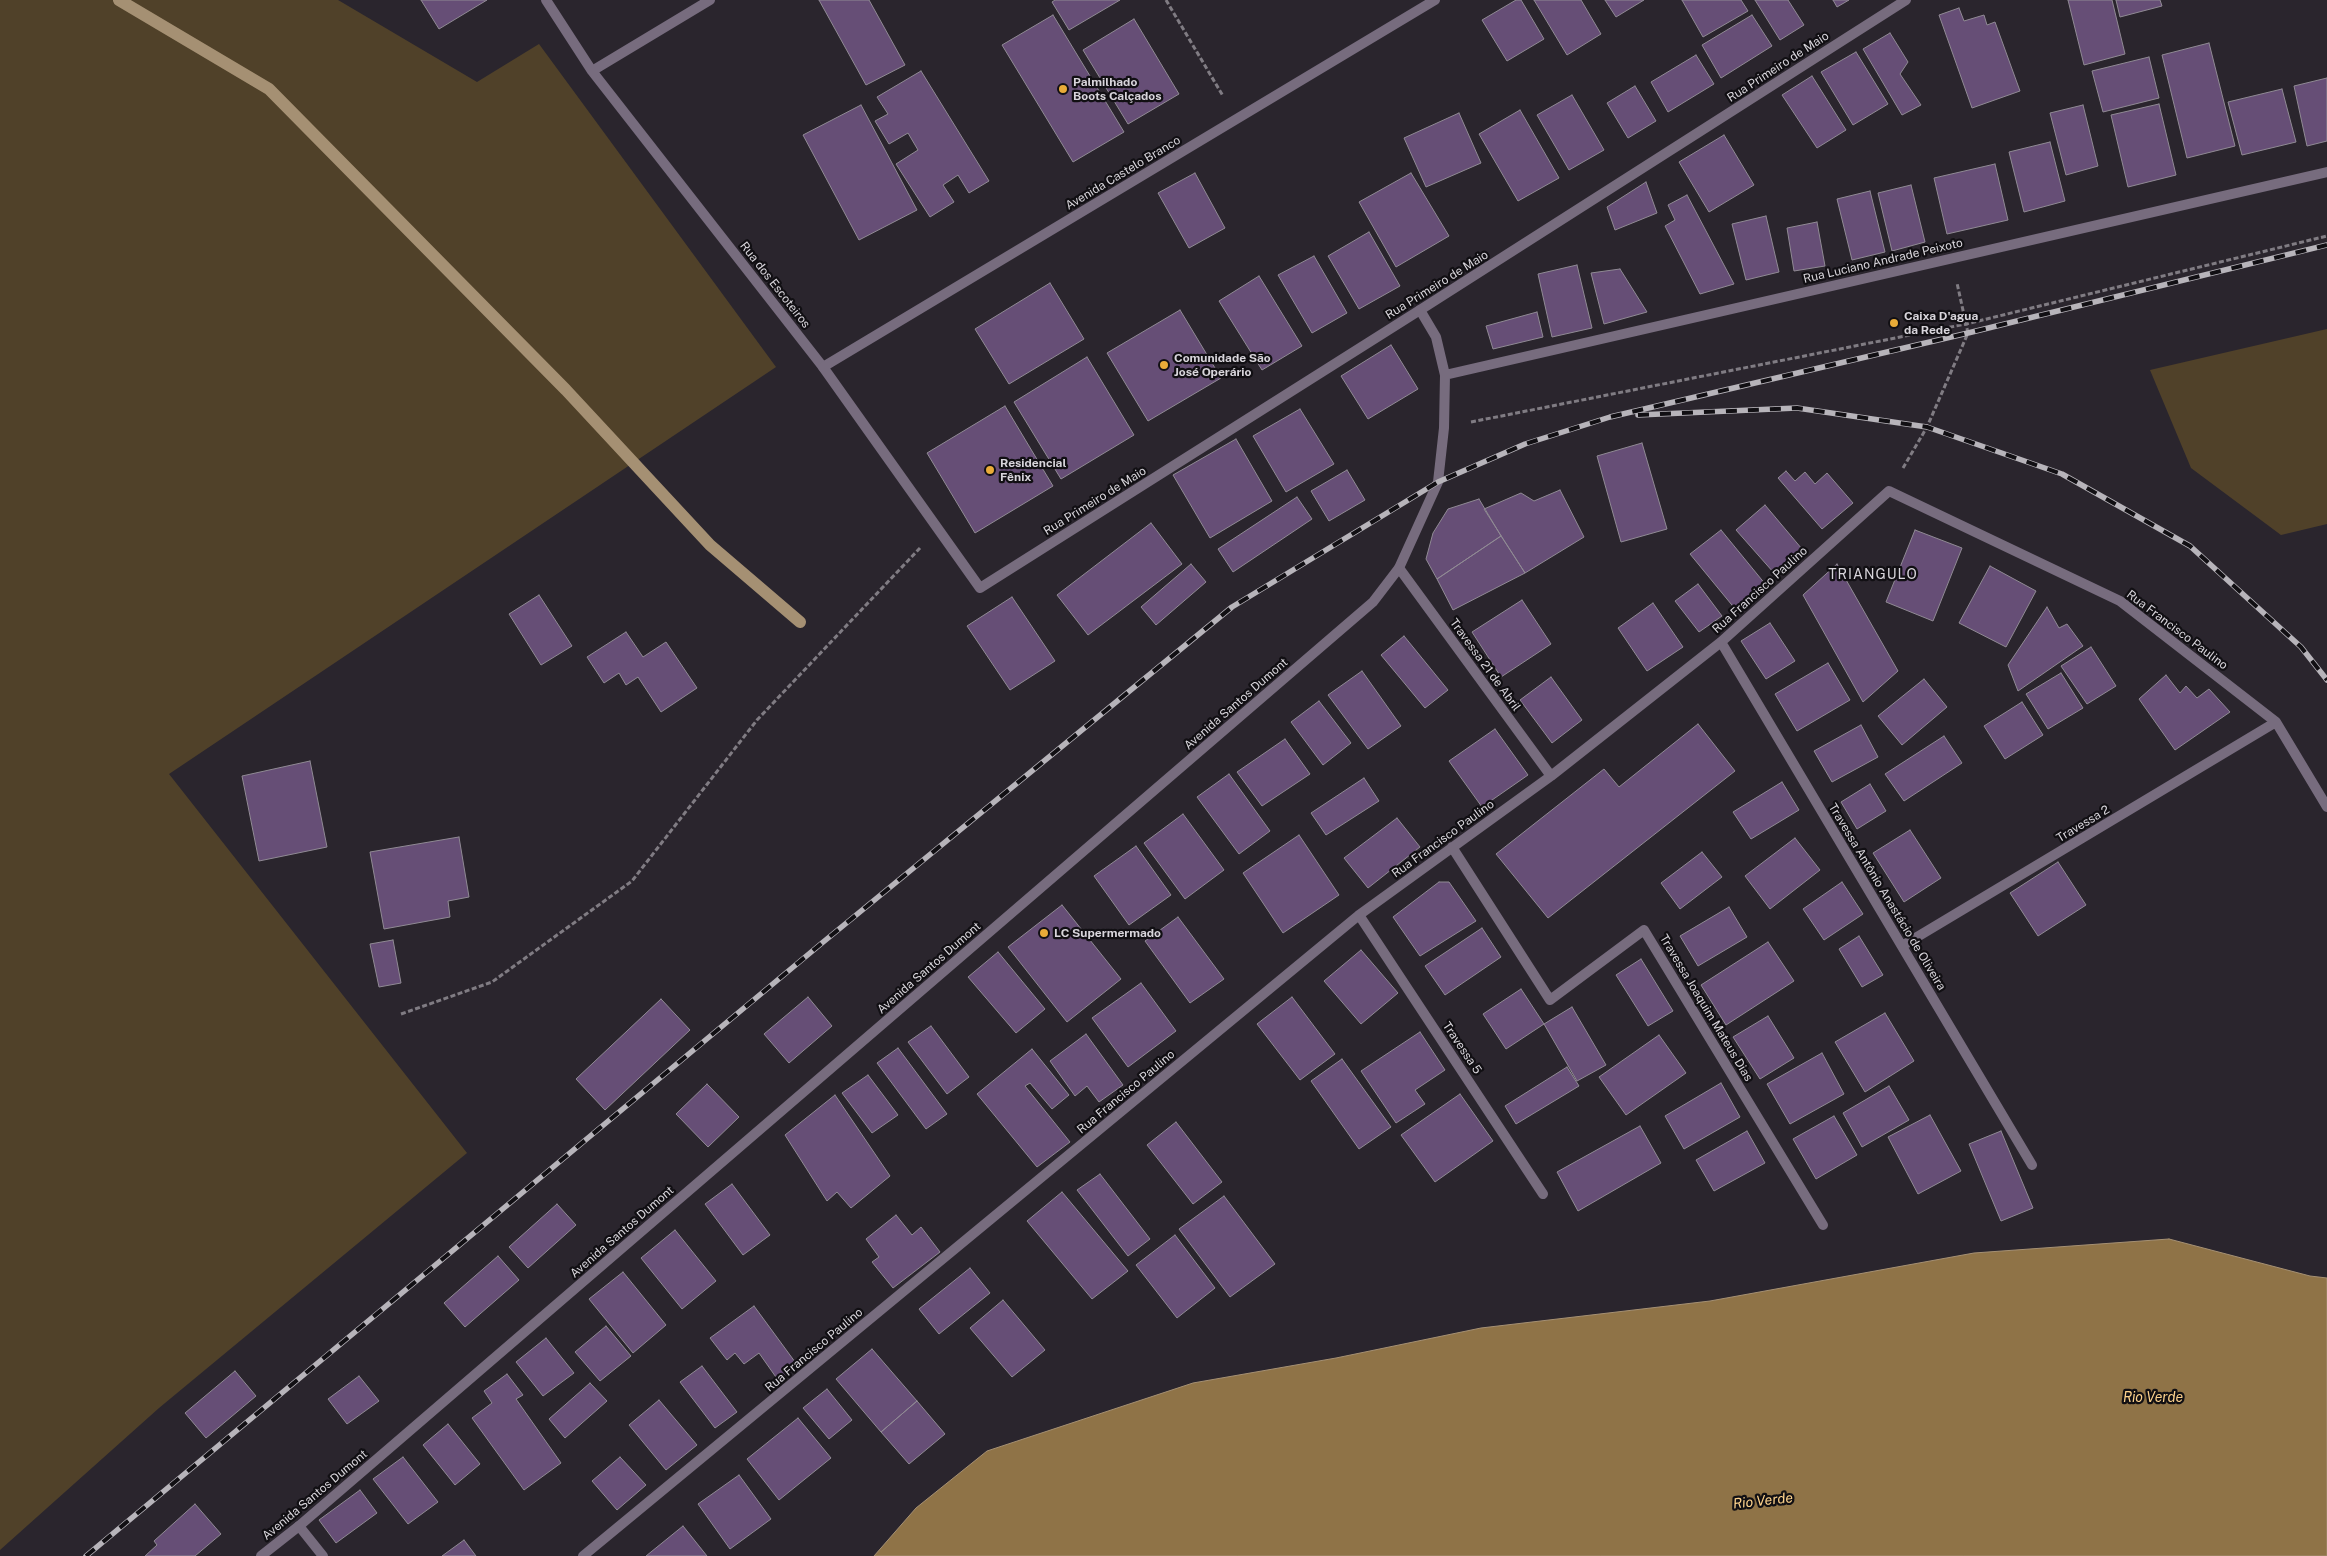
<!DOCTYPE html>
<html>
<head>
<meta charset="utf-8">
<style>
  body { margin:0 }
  canvas { display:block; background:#2a252d }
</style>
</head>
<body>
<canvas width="2327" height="1556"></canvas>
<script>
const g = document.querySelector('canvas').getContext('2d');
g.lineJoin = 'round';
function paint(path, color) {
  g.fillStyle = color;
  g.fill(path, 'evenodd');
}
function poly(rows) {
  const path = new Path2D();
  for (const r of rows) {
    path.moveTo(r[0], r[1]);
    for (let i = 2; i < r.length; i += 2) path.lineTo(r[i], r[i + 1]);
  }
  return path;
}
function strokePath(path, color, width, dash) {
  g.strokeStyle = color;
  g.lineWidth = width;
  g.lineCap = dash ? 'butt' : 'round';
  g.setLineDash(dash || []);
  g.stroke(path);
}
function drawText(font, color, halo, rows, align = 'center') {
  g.font = font + ' "Public Sans",sans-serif';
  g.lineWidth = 4.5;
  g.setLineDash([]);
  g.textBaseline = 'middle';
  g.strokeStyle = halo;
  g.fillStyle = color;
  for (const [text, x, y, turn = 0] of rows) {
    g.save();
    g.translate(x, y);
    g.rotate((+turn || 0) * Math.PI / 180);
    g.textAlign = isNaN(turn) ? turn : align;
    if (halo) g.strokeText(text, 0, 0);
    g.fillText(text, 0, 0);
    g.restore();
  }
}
paint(poly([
  [0,0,338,0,477,82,539,44,776,367,169,774,467,1153,159,1408,0,1550],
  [2327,329,2327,524,2281,535,2191,468,2150,370]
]), '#504129');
const water = poly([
  [2169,1239,2310,1276,2327,1278,2327,1556,874,1556,916,1508,987,1451,1193,1383,1336,1358,1481,1328,1710,1301,1974,1253,2169,1239]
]);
paint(water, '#8f7347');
strokePath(water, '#a59073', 1);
strokePath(poly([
  [119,0,269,89,566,390,710,545,800,622]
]), '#a59073', 12);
const building = poly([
  [421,0,487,0,439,29,421,0],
  [819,0,869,0,905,65,866,85,819,0],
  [1055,0,1120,0,1069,30,1052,2,1055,0],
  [1516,0,1521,0,1544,39,1507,61,1482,20,1516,0],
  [1534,0,1581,0,1601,34,1567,55,1534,0],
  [1605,0,1644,0,1616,17,1605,0],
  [1682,0,1741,0,1748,11,1703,37,1682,0],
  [1755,0,1788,0,1804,25,1780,40,1755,0],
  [1833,0,1849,0,1837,7,1833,0],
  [2068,0,2112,0,2125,54,2084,65,2068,0],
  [2116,0,2160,0,2162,6,2120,17,2116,0],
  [1959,8,1964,21,1984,15,1987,25,1995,22,2020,91,1972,108,1939,15,1959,8],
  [1053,15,1124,132,1073,162,1002,45,1053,15],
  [1752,15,1772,46,1721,78,1702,45,1752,15],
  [1134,19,1179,94,1128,124,1083,50,1134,19],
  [1890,33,1908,62,1900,74,1921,105,1902,115,1863,49,1890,33],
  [2209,43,2235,146,2187,158,2162,55,2209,43],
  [1856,52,1888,104,1853,125,1821,72,1856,52],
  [1696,55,1714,84,1668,112,1651,82,1696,55],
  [2149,57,2159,98,2103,112,2092,71,2149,57],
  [921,71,989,181,969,193,958,175,943,185,954,202,930,217,896,164,918,150,908,133,889,144,875,121,888,114,877,97,921,71],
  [1812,76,1846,130,1817,148,1782,95,1812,76],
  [2327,78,2327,141,2307,146,2294,86,2327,78],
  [1635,86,1656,121,1628,138,1607,103,1635,86],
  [2282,89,2296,142,2242,155,2228,102,2282,89],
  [1572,95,1604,150,1569,170,1537,115,1572,95],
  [2159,104,2176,175,2128,187,2111,115,2159,104],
  [861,105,917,210,859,240,803,135,861,105],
  [2083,105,2098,166,2066,175,2050,113,2083,105],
  [1520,110,1559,178,1518,201,1479,134,1520,110],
  [1459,113,1481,163,1426,187,1404,138,1459,113],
  [1724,135,1754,185,1709,212,1679,162,1724,135],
  [2050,142,2065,201,2024,212,2009,152,2050,142],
  [1995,164,2008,220,1947,234,1934,178,1995,164],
  [1195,173,1225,228,1189,248,1158,193,1195,173],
  [1411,173,1449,236,1396,267,1359,202,1411,173],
  [1646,182,1657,213,1615,230,1607,207,1646,182],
  [1911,185,1925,242,1892,251,1878,193,1911,185],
  [1870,191,1885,252,1852,260,1837,199,1870,191],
  [1687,195,1734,284,1700,294,1665,226,1675,220,1668,205,1687,195],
  [1766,216,1779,272,1746,280,1732,224,1766,216],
  [1817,222,1825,266,1794,271,1787,228,1817,222],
  [1369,232,1400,286,1359,309,1328,256,1369,232],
  [1314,256,1347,313,1312,333,1278,275,1314,256],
  [1577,265,1592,328,1552,337,1538,274,1577,265],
  [1620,269,1647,312,1604,324,1591,273,1620,269],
  [1259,276,1302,346,1262,370,1219,301,1259,276],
  [1050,283,1084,339,1009,384,975,329,1050,283],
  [1180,310,1221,378,1148,421,1107,353,1180,310],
  [1537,312,1543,337,1493,349,1486,326,1537,312],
  [1391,345,1418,389,1368,419,1341,376,1391,345],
  [1087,357,1134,435,1061,479,1014,402,1087,357],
  [1005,406,1053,486,975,533,927,453,1005,406],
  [1300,409,1334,464,1286,492,1253,436,1300,409],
  [1236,439,1272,501,1210,538,1173,475,1236,439],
  [1642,443,1667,529,1621,542,1597,456,1642,443],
  [1347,470,1365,500,1329,521,1311,491,1347,470],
  [1786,471,1795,481,1805,472,1815,484,1827,473,1853,503,1822,529,1778,478,1786,471],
  [1560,490,1584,537,1525,573,1484,509,1521,493,1534,501,1560,490],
  [1297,497,1312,519,1233,572,1218,549,1297,497],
  [1479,499,1501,536,1437,579,1426,559,1433,533,1448,509,1479,499],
  [1765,505,1802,549,1774,573,1736,530,1765,505],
  [1151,523,1182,564,1088,635,1057,595,1151,523],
  [1721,530,1766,585,1736,610,1690,554,1721,530],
  [1915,530,1962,548,1933,621,1886,602,1915,530],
  [1501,536,1525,573,1453,610,1437,579,1501,536],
  [1191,564,1206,582,1156,625,1141,607,1191,564],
  [1837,564,1898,671,1863,702,1803,595,1837,564],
  [1990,566,2036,591,2006,647,1959,623,1990,566],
  [1698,584,1722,616,1699,632,1675,601,1698,584],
  [539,595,572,646,541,665,509,614,539,595],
  [1012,597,1055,661,1010,690,967,626,1012,597],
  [1522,600,1551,644,1501,677,1472,632,1522,600],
  [1653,603,1683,647,1647,671,1618,628,1653,603],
  [2047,607,2059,628,2067,624,2083,646,2018,691,2008,665,2047,607],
  [1770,623,1795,661,1766,679,1741,641,1770,623],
  [626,632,643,657,666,642,697,688,661,712,638,677,626,685,619,673,604,683,587,657,626,632],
  [1404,636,1448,690,1425,708,1381,655,1404,636],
  [2091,647,2116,686,2087,704,2061,666,2091,647],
  [1828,663,1850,700,1797,731,1775,694,1828,663],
  [1362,671,1401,726,1368,749,1328,695,1362,671],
  [2061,673,2083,708,2048,729,2026,694,2061,673],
  [2166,675,2180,693,2186,686,2197,698,2209,689,2230,712,2175,750,2139,699,2166,675],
  [1551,677,1582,720,1552,743,1520,700,1551,677],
  [1924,679,1947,707,1902,745,1878,716,1924,679],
  [1319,701,1351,743,1323,765,1291,722,1319,701],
  [2022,702,2043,735,2005,759,1984,726,2022,702],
  [1698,724,1735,771,1548,918,1496,854,1604,769,1619,787,1698,724],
  [1861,725,1878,757,1832,782,1814,751,1861,725],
  [1495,729,1528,775,1482,807,1449,761,1495,729],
  [1944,736,1962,763,1904,801,1885,774,1944,736],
  [1285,739,1310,774,1262,806,1237,772,1285,739],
  [310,761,327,847,259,861,242,776,310,761],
  [1229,774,1270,831,1239,854,1197,797,1229,774],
  [1364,778,1379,801,1326,835,1311,813,1364,778],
  [1782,782,1799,810,1751,839,1733,812,1782,782],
  [1870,784,1886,811,1857,829,1841,802,1870,784],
  [1183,814,1224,870,1185,899,1144,843,1183,814],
  [1397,818,1420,847,1368,888,1344,858,1397,818],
  [1910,830,1941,878,1904,902,1873,853,1910,830],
  [1299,835,1339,895,1283,933,1243,873,1299,835],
  [459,837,469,897,448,901,450,917,384,929,370,852,459,837],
  [1795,838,1820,870,1770,909,1745,876,1795,838],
  [1136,846,1171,895,1129,925,1094,876,1136,846],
  [1702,852,1722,877,1680,909,1661,883,1702,852],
  [2058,862,2086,905,2038,936,2010,893,2058,862],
  [1439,882,1449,882,1476,921,1420,956,1393,917,1439,882],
  [1842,882,1863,914,1824,940,1803,909,1842,882],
  [1062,905,1121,979,1067,1022,1008,947,1062,905],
  [1729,907,1747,937,1698,966,1680,936,1729,907],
  [1178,917,1224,979,1190,1003,1145,941,1178,917],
  [1482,928,1501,957,1445,995,1425,966,1482,928],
  [1859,936,1883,975,1862,987,1839,949,1859,936],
  [393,940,401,983,379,987,370,944,393,940],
  [1768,942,1794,981,1726,1025,1701,985,1768,942],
  [1361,950,1398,993,1361,1024,1324,981,1361,950],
  [998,952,1045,1009,1016,1033,968,977,998,952],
  [1641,959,1673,1011,1648,1026,1616,975,1641,959],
  [1141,983,1176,1031,1128,1067,1092,1018,1141,983],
  [1521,989,1544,1024,1506,1049,1483,1014,1521,989],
  [808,997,832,1026,789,1063,764,1034,808,997],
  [1292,997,1335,1054,1300,1080,1257,1024,1292,997],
  [661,999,690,1030,605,1110,576,1079,661,999],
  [1572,1007,1606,1065,1577,1081,1544,1024,1572,1007],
  [1885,1013,1914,1061,1865,1092,1835,1042,1885,1013],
  [1768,1016,1794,1058,1760,1079,1733,1037,1768,1016],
  [931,1026,969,1077,947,1094,908,1042,931,1026],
  [1420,1032,1445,1070,1415,1090,1425,1104,1396,1123,1361,1071,1420,1032],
  [1086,1034,1123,1085,1099,1102,1087,1086,1075,1096,1050,1061,1086,1034],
  [1659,1035,1686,1073,1626,1115,1599,1077,1659,1035],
  [898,1048,947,1114,926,1129,877,1063,898,1048],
  [1032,1049,1069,1095,1052,1109,1030,1083,1025,1086,1070,1142,1037,1167,977,1094,1032,1049],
  [1822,1053,1844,1094,1790,1124,1767,1084,1822,1053],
  [1342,1059,1391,1127,1359,1149,1311,1081,1342,1059],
  [1567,1067,1579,1086,1516,1124,1505,1106,1567,1067],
  [868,1075,898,1115,872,1133,842,1093,868,1075],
  [1721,1083,1740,1117,1684,1149,1665,1116,1721,1083],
  [707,1084,739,1117,708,1147,676,1114,707,1084],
  [1889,1086,1909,1120,1862,1147,1843,1113,1889,1086],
  [1460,1094,1493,1141,1435,1182,1401,1135,1460,1094],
  [835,1095,890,1176,851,1208,837,1192,827,1201,785,1135,835,1095],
  [1930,1115,1961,1171,1918,1194,1888,1137,1930,1115],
  [1834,1116,1857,1155,1816,1179,1793,1139,1834,1116],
  [1176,1122,1222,1182,1193,1204,1147,1145,1176,1122],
  [1640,1126,1661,1163,1578,1211,1557,1172,1640,1126],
  [1747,1131,1765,1163,1714,1191,1696,1160,1747,1131],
  [2001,1131,2033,1208,2001,1221,1969,1144,2001,1131],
  [1100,1174,1150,1239,1128,1256,1077,1190,1100,1174],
  [732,1184,770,1235,743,1255,705,1204,732,1184],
  [1062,1192,1128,1271,1092,1299,1027,1221,1062,1192],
  [1224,1196,1275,1264,1230,1297,1179,1229,1224,1196],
  [557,1204,576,1225,528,1268,509,1247,557,1204],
  [896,1215,912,1235,921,1227,940,1252,893,1288,872,1262,879,1257,866,1239,896,1215],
  [675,1230,716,1281,682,1309,641,1258,675,1230],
  [1175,1235,1215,1288,1177,1318,1136,1265,1175,1235],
  [498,1256,519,1280,465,1327,444,1303,498,1256],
  [970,1268,990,1293,939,1334,919,1309,970,1268],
  [623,1272,666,1325,633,1353,589,1299,623,1272],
  [1003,1300,1045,1350,1012,1377,970,1328,1003,1300],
  [754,1306,798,1366,778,1380,759,1353,744,1364,735,1353,727,1360,710,1338,754,1306],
  [606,1326,631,1356,600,1381,575,1352,606,1326],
  [546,1338,574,1373,543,1396,516,1362,546,1338],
  [872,1349,917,1401,881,1432,836,1379,872,1349],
  [702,1366,737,1412,715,1428,680,1382,702,1366],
  [235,1371,256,1396,206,1438,185,1413,235,1371],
  [507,1374,523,1395,516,1399,561,1463,524,1490,472,1418,492,1403,484,1391,507,1374],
  [359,1376,379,1401,347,1424,328,1399,359,1376],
  [590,1383,607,1401,565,1438,549,1419,590,1383],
  [827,1389,852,1420,829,1439,803,1408,827,1389],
  [659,1400,697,1445,666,1470,629,1425,659,1400],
  [917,1401,945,1434,909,1464,881,1432,917,1401],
  [798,1418,831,1458,779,1500,747,1459,798,1418],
  [448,1424,480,1464,455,1485,423,1445,448,1424],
  [403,1457,438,1502,408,1524,373,1479,403,1457],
  [620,1457,646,1485,617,1510,592,1481,620,1457],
  [739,1475,771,1519,730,1549,698,1504,739,1475],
  [360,1490,377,1513,336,1543,319,1520,360,1490],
  [195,1504,221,1534,195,1556,145,1556,157,1545,154,1541,195,1504],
  [683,1526,707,1556,646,1556,683,1526],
  [464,1540,476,1556,442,1556,464,1540]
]);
paint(building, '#664e76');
strokePath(building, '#908a94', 1);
strokePath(poly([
  [1166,0,1223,96],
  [1471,422,1966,324,2327,236],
  [1903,468,1927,427,1968,333,1957,283],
  [401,1014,492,982,632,881,757,720,920,548]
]), '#807c83', 3, [5, 2.5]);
strokePath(poly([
  [546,0,592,71,823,367],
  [592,71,710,0],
  [1420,310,1906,0],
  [1399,568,1551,776],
  [1721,642,2032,1165],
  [1452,847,1550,1000,1644,930,1823,1225],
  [1359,915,1543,1194],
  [1902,946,2276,722],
  [299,1526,323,1556],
  [583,1556,1359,915,1551,776,1721,642,1889,491,2120,601,2276,722,2327,807]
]), '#776c7e', 10);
strokePath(poly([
  [1445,375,2327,172],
  [261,1556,299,1526,1373,602,1399,568,1438,482,1444,428,1445,375,1436,337,1420,310,980,588,823,367,1435,0]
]), '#776c7e', 10);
const rail = poly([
  [1638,415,1797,408,1927,427,2062,474,2190,546,2301,647,2327,680],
  [86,1556,822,943,1232,607,1438,482,1525,444,1610,417,1968,333,2327,245]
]);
strokePath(rail, '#b7b4ba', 5.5);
strokePath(rail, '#110f13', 4, [11]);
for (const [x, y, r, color] of [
  [1063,89,5,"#e9ab38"],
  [1894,323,5,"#e9ab38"],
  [1164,365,5,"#e9ab38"],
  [990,470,5,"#e9ab38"],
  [1044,933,5,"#e9ab38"]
]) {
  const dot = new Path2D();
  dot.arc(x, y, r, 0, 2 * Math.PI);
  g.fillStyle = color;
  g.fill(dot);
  strokePath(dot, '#110f13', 2);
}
drawText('12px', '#d8d5db', '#110f13', [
  ["Rua Primeiro de Maio",1778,67,-33],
  ["Avenida Castelo Branco",1123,173,-31],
  ["Rua Luciano Andrade Peixoto",1883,261,-13],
  ["Rua dos Escoteiros",775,285,52],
  ["Rua Primeiro de Maio",1437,285,-32],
  ["Rua Primeiro de Maio",1095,501,-32],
  ["Rua Francisco Paulino",1760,590,-42],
  ["Rua Francisco Paulino",2177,630,37],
  ["Travessa 21 de Abril",1485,665,54],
  ["Avenida Santos Dumont",1236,704,-41],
  ["Travessa 2",2083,824,-31],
  ["Rua Francisco Paulino",1443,839,-36],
  ["Travessa Antônio Anastácio de Oliveira",1887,897,59],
  ["Avenida Santos Dumont",929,968,-41],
  ["Travessa Joaquim Mateus Dias",1706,1008,59],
  ["Travessa 5",1462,1048,56],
  ["Rua Francisco Paulino",1126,1092,-40],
  ["Avenida Santos Dumont",622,1232,-41],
  ["Rua Francisco Paulino",814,1350,-40],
  ["Avenida Santos Dumont",315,1495,-40]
]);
drawText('bold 12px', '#d8d5db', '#110f13', [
  ["Palmilhado",1073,82],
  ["Boots Calçados",1073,96],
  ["Caixa D'agua",1904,316],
  ["da Rede",1904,330],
  ["Comunidade São",1174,358],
  ["José Operário",1174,372],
  ["Residencial",1000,463],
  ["Fênix",1000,477],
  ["LC Supermermado",1054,933]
], 'left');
g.letterSpacing = '1px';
drawText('14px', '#d8d5db', '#110f13', [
  ["TRIANGULO",1873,575]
]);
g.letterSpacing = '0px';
drawText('italic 14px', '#fed38d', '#110f13', [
  ["Rio Verde",2153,1398],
  ["Rio Verde",1763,1501,-6]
]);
</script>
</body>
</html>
